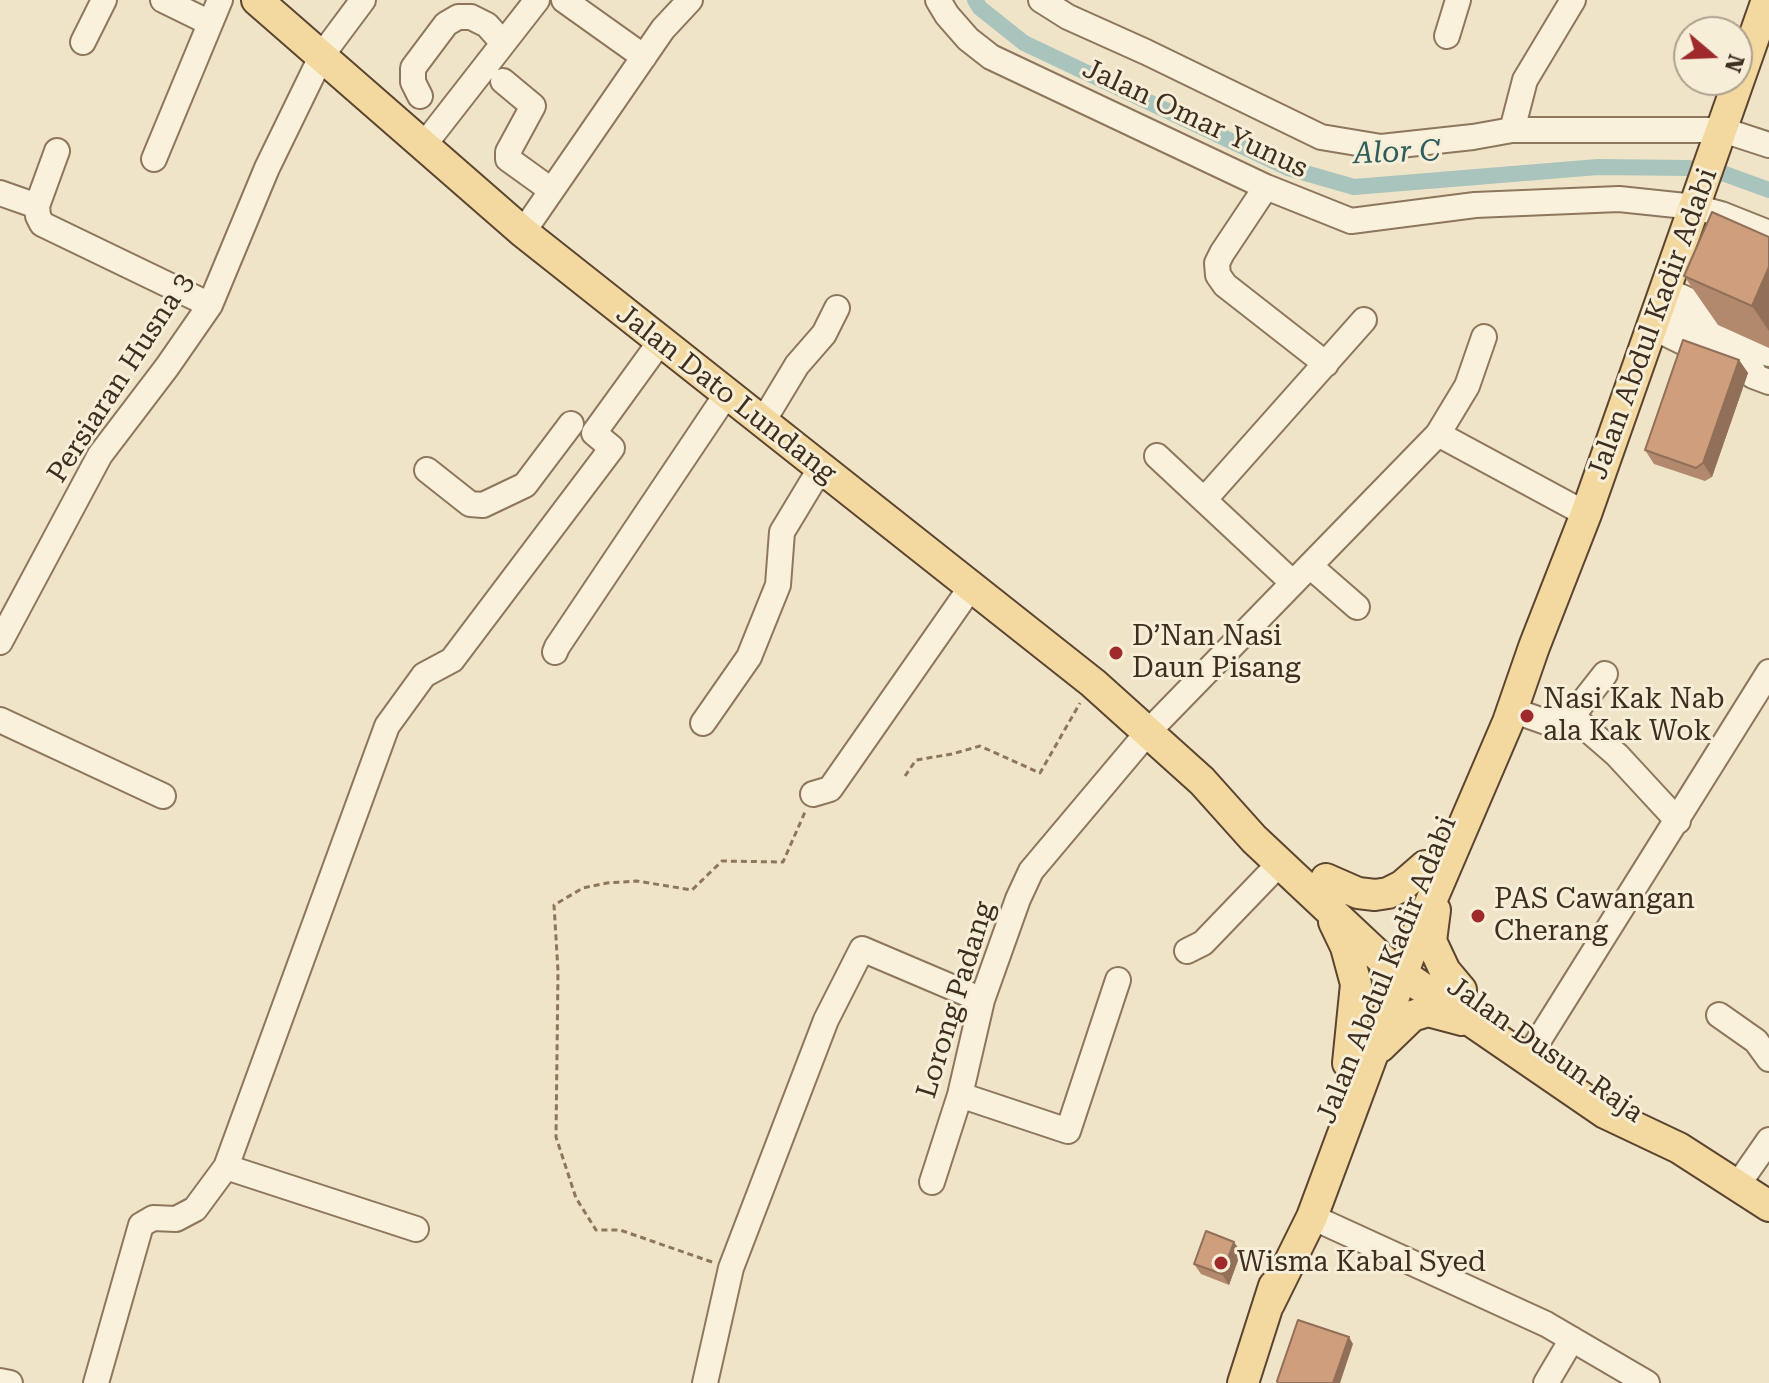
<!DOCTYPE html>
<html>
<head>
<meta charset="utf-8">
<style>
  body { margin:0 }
  #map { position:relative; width:1769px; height:1383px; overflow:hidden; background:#f0e4c8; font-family:"Roboto Serif",serif }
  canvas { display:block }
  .north { position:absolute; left:1673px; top:16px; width:80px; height:80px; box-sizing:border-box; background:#f7eed8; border:2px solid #ada18e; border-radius:50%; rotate:109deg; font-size:22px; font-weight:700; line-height:32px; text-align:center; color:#3d2e20 }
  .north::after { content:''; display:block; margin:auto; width:28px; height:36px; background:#9e2a2b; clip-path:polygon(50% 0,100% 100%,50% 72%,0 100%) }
</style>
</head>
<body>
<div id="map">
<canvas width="1769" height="1383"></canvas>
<div class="north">N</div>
</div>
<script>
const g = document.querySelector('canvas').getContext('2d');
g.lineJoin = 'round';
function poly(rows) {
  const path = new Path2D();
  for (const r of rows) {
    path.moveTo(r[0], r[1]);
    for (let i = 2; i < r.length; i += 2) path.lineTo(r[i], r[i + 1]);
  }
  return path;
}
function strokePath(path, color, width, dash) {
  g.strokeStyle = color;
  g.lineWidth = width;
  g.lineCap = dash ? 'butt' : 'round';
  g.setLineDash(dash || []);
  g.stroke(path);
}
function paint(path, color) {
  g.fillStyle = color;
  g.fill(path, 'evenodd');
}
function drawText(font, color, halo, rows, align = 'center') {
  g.font = font + ' "Roboto Serif",serif';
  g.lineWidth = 6;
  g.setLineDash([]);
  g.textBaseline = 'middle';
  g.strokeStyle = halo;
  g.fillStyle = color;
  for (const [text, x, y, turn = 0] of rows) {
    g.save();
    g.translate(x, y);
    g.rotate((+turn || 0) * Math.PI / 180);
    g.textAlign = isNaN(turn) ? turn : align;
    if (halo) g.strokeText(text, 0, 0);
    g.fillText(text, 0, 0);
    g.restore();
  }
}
strokePath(poly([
  [975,0,980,8,1024,43,1288,168,1354,187,1598,167,1688,168,1725,174,1769,190]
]), '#a9c4bc', 16);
const minor = poly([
  [163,0,210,23],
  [564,0,644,57],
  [938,0,947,15,968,39,991,57,1266,187,1351,221,1475,205,1619,199,1695,207,1721,214,1769,233],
  [1041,0,1068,17,1146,52,1321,137,1381,147,1473,137,1512,130,1723,130,1769,145],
  [1447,36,1458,0],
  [83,42,104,0],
  [503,81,533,106,508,152,508,159,551,190],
  [420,96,413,82,413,68,446,24,458,17,471,17,487,25,503,43],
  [1512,130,1525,80,1573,0],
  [424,145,537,0],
  [57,151,37,206,38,216,42,224,210,305],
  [154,159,220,0],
  [1266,187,1222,253,1217,263,1218,275,1225,285,1326,364],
  [0,193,37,206],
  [523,232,663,29,690,0],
  [1666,290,1711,310],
  [1659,307,1769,354],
  [1652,327,1699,350,1748,367,1753,371,1753,376,1769,382],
  [762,423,797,365,824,334,837,308],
  [1438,434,1586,514],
  [1157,456,1293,583],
  [427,470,470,504,483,505,525,485,571,424],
  [1204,500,1364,320],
  [1310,566,1357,607],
  [0,642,100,455,167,367,210,305,267,168,322,55,363,0],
  [555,652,557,647,726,395],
  [1512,710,1546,722,1572,716,1617,755,1678,821],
  [1572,716,1605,674],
  [0,720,163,796],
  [703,723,749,657,778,585,782,532,820,469],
  [813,794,830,789,971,587],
  [1187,951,1203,943,1280,863],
  [1719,1015,1756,1041,1769,1059],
  [1537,1043,1769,672],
  [960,1095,1068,1131,1118,980],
  [226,1167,416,1229],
  [932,1182,960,1095,982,1000,1018,899,1031,871,1148,732,1438,434,1467,386,1484,337],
  [1737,1186,1769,1140],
  [1312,1217,1546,1324,1647,1383],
  [0,1381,10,1383],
  [96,1383,141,1225,153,1218,176,1219,195,1209,226,1167,387,726,424,675,452,660,612,448,594,433,660,342],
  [705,1383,731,1268,826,1020,862,949,982,1000],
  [1546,1383,1572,1339]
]);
const major = poly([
  [257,0,523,232,1093,683,1202,781,1254,839,1385,962,1605,1113,1679,1148,1769,1206],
  [1326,879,1358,893,1375,895,1388,893,1402,886,1425,866],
  [1435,910,1431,941,1445,971,1461,990],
  [1334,922,1346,947,1356,984,1348,1063],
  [1380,1047,1412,1016,1428,1011,1462,1020],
  [1269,1304,1312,1217,1420,927,1508,722,1534,647,1586,514,1767,0],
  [1243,1383,1274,1286]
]);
strokePath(minor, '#8d765c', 28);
strokePath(major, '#5b4430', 34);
strokePath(poly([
  [905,776,916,760,952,754,980,746,1040,773,1080,703],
  [712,1262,620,1230,596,1230,576,1198,556,1137,558,971,554,905,583,888,607,883,637,881,692,890,722,861,783,862,805,812]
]), '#8d765c', 3, [6, 4]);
strokePath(minor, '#faf1dc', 24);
strokePath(major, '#f3d9a0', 30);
paint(poly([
  [1769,237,1769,348,1718,325,1684,276],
  [1739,360,1748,373,1712,477,1705,481,1654,464,1645,450],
  [1241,1252,1229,1285,1201,1274,1194,1264]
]), '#b2896c');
paint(poly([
  [1769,267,1769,331,1752,306],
  [1739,360,1748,373,1712,477,1703,463],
  [1234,1242,1241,1252,1229,1285,1222,1274],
  [1349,1337,1353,1344,1340,1383,1333,1383]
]), '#916f58');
const building = poly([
  [1712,212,1769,237,1769,267,1752,306,1684,276,1712,212],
  [1683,340,1739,360,1703,463,1696,468,1645,450,1683,340],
  [1206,1231,1234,1242,1222,1274,1194,1264,1206,1231],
  [1298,1320,1349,1337,1333,1383,1278,1383,1277,1381,1298,1320]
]);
paint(building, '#cf9f7d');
strokePath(building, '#916f58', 2);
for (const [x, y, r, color] of [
  [1116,653,8,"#9e2a2b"],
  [1527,716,8,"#9e2a2b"],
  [1478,916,8,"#9e2a2b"],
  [1221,1263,8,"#9e2a2b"]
]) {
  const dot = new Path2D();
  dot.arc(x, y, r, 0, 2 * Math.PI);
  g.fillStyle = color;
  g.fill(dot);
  strokePath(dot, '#f7eed8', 3);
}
drawText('28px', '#3d2e20', '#f7eed8', [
  ["Jalan Omar Yunus",1195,119,25],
  ["Jalan Abdul Kadir Adabi",1653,324,-70],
  ["Persiaran Husna 3",121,378,-57],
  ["Jalan Dato Lundang",726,394,38],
  ["Jalan Abdul Kadir Adabi",1387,970,-68],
  ["Lorong Padang",956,1000,-73],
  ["Jalan Dusun Raja",1545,1050,35]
]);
drawText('28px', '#3d2e20', '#f7eed8', [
  ["D’Nan Nasi",1132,637],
  ["Daun Pisang",1132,669],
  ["Nasi Kak Nab",1543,700],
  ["ala Kak Wok",1543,732],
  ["PAS Cawangan",1494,900],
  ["Cherang",1494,932],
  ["Wisma Kabal Syed",1237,1263]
], 'left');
drawText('italic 30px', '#2f5d5a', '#f7eed8', [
  ["Alor C",1397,153,-2]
]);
</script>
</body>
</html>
